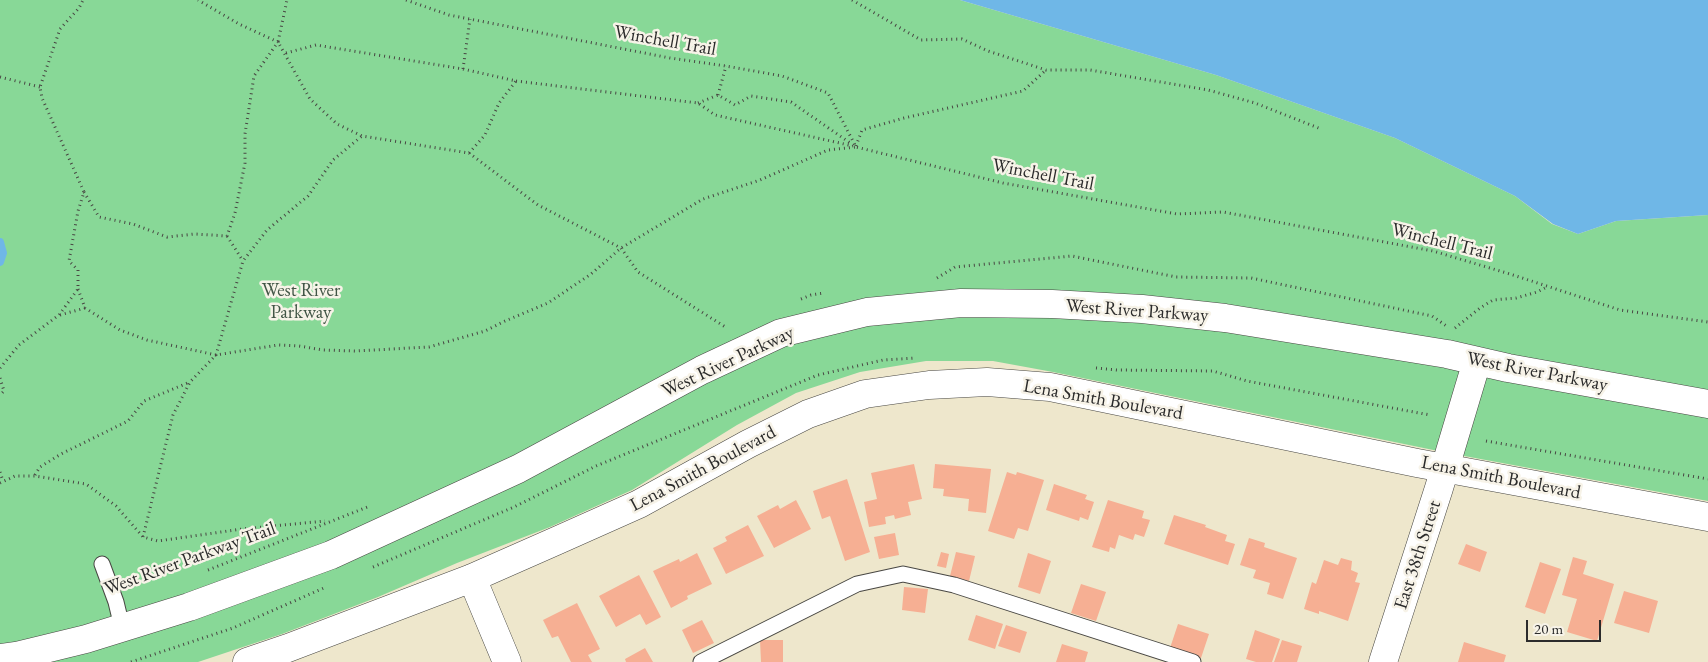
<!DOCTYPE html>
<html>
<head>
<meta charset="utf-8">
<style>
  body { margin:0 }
  #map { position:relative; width:1708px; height:662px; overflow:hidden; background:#eee7cc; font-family:"EB Garamond",serif }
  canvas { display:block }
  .scale { position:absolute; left:1526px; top:620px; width:75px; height:22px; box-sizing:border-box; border:2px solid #2b2b2b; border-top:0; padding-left:6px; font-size:15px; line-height:18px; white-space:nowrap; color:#2b2b2b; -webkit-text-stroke:4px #f7f3e8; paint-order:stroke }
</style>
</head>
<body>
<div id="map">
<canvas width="1708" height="662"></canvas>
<div class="scale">20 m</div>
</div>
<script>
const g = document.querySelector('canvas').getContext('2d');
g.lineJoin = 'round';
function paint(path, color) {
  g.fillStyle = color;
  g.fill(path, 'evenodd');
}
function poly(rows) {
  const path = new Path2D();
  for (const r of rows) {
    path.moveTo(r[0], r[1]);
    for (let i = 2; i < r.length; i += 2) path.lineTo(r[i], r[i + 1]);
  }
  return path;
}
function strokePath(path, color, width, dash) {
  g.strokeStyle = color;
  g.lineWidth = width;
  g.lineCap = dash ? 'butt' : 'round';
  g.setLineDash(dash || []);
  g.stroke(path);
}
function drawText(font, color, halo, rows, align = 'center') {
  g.font = font + ' "EB Garamond",serif';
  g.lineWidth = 5;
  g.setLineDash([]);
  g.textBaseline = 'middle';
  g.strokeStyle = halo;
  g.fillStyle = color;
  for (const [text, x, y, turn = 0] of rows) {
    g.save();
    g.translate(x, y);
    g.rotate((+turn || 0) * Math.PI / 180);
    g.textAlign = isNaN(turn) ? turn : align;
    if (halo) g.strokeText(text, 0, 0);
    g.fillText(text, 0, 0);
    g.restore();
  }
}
paint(poly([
  [0,0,960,0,1216,75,1395,138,1515,196,1552,224,1578,234,1616,221,1708,215,1708,501,1448,453,1053,372,993,361,926,361,860,372,796,393,737,425,632,490,550,527,457,563,378,597,282,634,198,662,0,662]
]), '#88d897');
paint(poly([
  [960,0,1708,0,1708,215,1616,221,1578,234,1553,224,1515,196,1395,138,1216,75]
]), '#6fb7e7');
strokePath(poly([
  [0,242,3,253,0,262]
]), '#6fb7e7', 8);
paint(poly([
  [914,464,922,499,908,502,911,515,895,519,894,515,885,517,886,524,869,527,864,502,877,499,871,473],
  [935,464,991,469,986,513,968,511,969,499,943,496,944,489,933,488],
  [1007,472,1016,475,1017,472,1044,480,1028,531,1018,528,1014,539,988,531],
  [847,479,870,552,845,561,830,516,822,519,813,491],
  [1054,484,1087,495,1085,499,1094,502,1088,520,1080,517,1079,521,1046,510],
  [796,500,811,529,774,548,757,516,778,505,780,509],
  [1108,500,1144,511,1142,518,1150,520,1144,537,1135,534,1133,540,1119,535,1115,549,1110,547,1109,552,1092,547],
  [1174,515,1206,525,1205,527,1227,535,1225,541,1235,544,1228,565,1164,544],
  [748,525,764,556,726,574,713,548,727,541,725,537],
  [895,533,899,555,879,559,874,537],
  [1249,538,1265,543,1264,547,1297,558,1283,599,1267,594,1270,583,1253,578,1256,570,1240,565],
  [1466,544,1487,552,1480,572,1458,564],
  [941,552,949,554,946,568,937,566],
  [956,552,975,556,969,581,950,576],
  [697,553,712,584,687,596,688,599,671,608,653,571,679,559,680,562],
  [1028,553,1051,561,1040,594,1018,587],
  [1573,557,1587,561,1583,574,1614,584,1597,641,1567,632,1577,599,1562,595],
  [1341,558,1352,561,1351,570,1358,573,1355,582,1360,583,1348,621,1319,611,1319,614,1304,609,1312,582,1316,584,1324,560,1338,565],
  [1540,562,1561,569,1545,614,1525,607],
  [639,575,661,617,646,625,640,614,616,627,599,596],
  [1081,584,1106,592,1096,621,1071,613],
  [904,587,928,589,925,613,902,610],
  [1624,591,1658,601,1649,633,1614,623],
  [577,603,600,649,588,655,592,662,571,662,558,636,552,638,543,620],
  [976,615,1003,624,995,649,968,640],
  [702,620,714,643,693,653,682,630],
  [1178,624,1209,634,1201,658,1170,648],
  [1006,625,1027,632,1020,653,998,646],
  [1255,630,1280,639,1272,662,1256,662,1246,659],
  [760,640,783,640,783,662,761,662],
  [1282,640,1302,646,1297,662,1274,662],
  [1464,642,1506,655,1504,662,1458,662],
  [1062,644,1088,652,1085,662,1056,662],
  [645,648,653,662,626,662,625,659]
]), '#f6af93');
const service = poly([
  [102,564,116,602,122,627],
  [701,662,857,584,903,574,954,585,1193,662]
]);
const minor = poly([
  [472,578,507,662],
  [0,658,16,656,86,639,189,607,331,555,518,469,702,370,781,333,867,312,961,303,1052,304,1142,309,1225,318,1447,354,1508,368,1708,404],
  [247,662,288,648,472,578,556,541,639,504,748,444,808,414,865,394,929,385,987,382,1050,387,1417,463,1708,517],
  [1383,662,1439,488,1477,361]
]);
strokePath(service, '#484743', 17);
strokePath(minor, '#484743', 29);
strokePath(poly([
  [406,0,449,15,670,58,726,66,782,76,828,93,856,147,1003,183,1177,214,1223,212,1433,251,1510,274,1620,310,1708,322],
  [852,0,921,40,962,39,988,51,1046,70,1090,70,1208,90,1255,103,1321,129],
  [286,53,316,45,463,69,516,81,499,103,485,135,469,153,362,136,337,124,310,99,278,42,287,0],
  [463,69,470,19],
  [0,77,40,87],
  [516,81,698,103,715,115,853,146],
  [718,95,726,66],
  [698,103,718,95,735,105,751,96,791,102,853,145],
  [856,146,862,130,904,118,1023,91,1046,70],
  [469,153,538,205,621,248,638,272,727,328],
  [84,192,99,217,133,224,167,237,195,234,227,236,235,213,245,163,245,134,254,76,278,42,239,24,198,0],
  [227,236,243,261],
  [937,278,955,267,1072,256,1176,277,1251,278,1432,316,1448,327],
  [78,289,85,308,120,330,147,340,216,355,278,345,299,346,323,350,355,351,429,347,485,331,505,321,548,303,591,274,621,248,703,199,760,180,828,150,856,147],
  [801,299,811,295,824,293],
  [60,315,85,308],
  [1455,328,1480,308,1493,300,1516,298,1537,292,1547,287],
  [0,368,19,345,59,315,78,289,78,270,69,261,78,211,84,192,42,98,40,87,60,29,79,8,83,0],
  [1096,368,1117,370,1213,371,1247,381,1430,415],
  [0,378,4,391,0,395],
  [1486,441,1708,479],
  [0,472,3,481],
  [35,475,40,467,61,454,128,421,144,401,190,382],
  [0,483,15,476,35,476,86,484,116,506,143,537,158,541,242,529,325,521],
  [143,537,173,415,190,382,216,355,243,261,267,230,308,196,333,160,362,136],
  [373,567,514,507,596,466,818,375,883,360,916,358],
  [208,570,370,506],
  [131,662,233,628,326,587]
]), '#484743', 3, [1, 4]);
strokePath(service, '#fff', 15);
strokePath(minor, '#fff', 28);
drawText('19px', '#2b2b2b', '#f7f3e8', [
  ["Winchell Trail",665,41,10],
  ["Winchell Trail",1043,175,11],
  ["Winchell Trail",1442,242,14],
  ["West River Parkway",1137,311,4],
  ["West River Parkway",728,362,-25],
  ["West River Parkway",1537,372,11],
  ["Lena Smith Boulevard",1103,400,10],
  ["Lena Smith Boulevard",703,469,-28],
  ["Lena Smith Boulevard",1501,478,11],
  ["East 38th Street",1418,555,-72],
  ["West River Parkway Trail",190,559,-20]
]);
drawText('19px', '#425646', '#f7f3e8', [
  ["West River",301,291],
  ["Parkway",301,313]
]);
</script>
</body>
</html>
